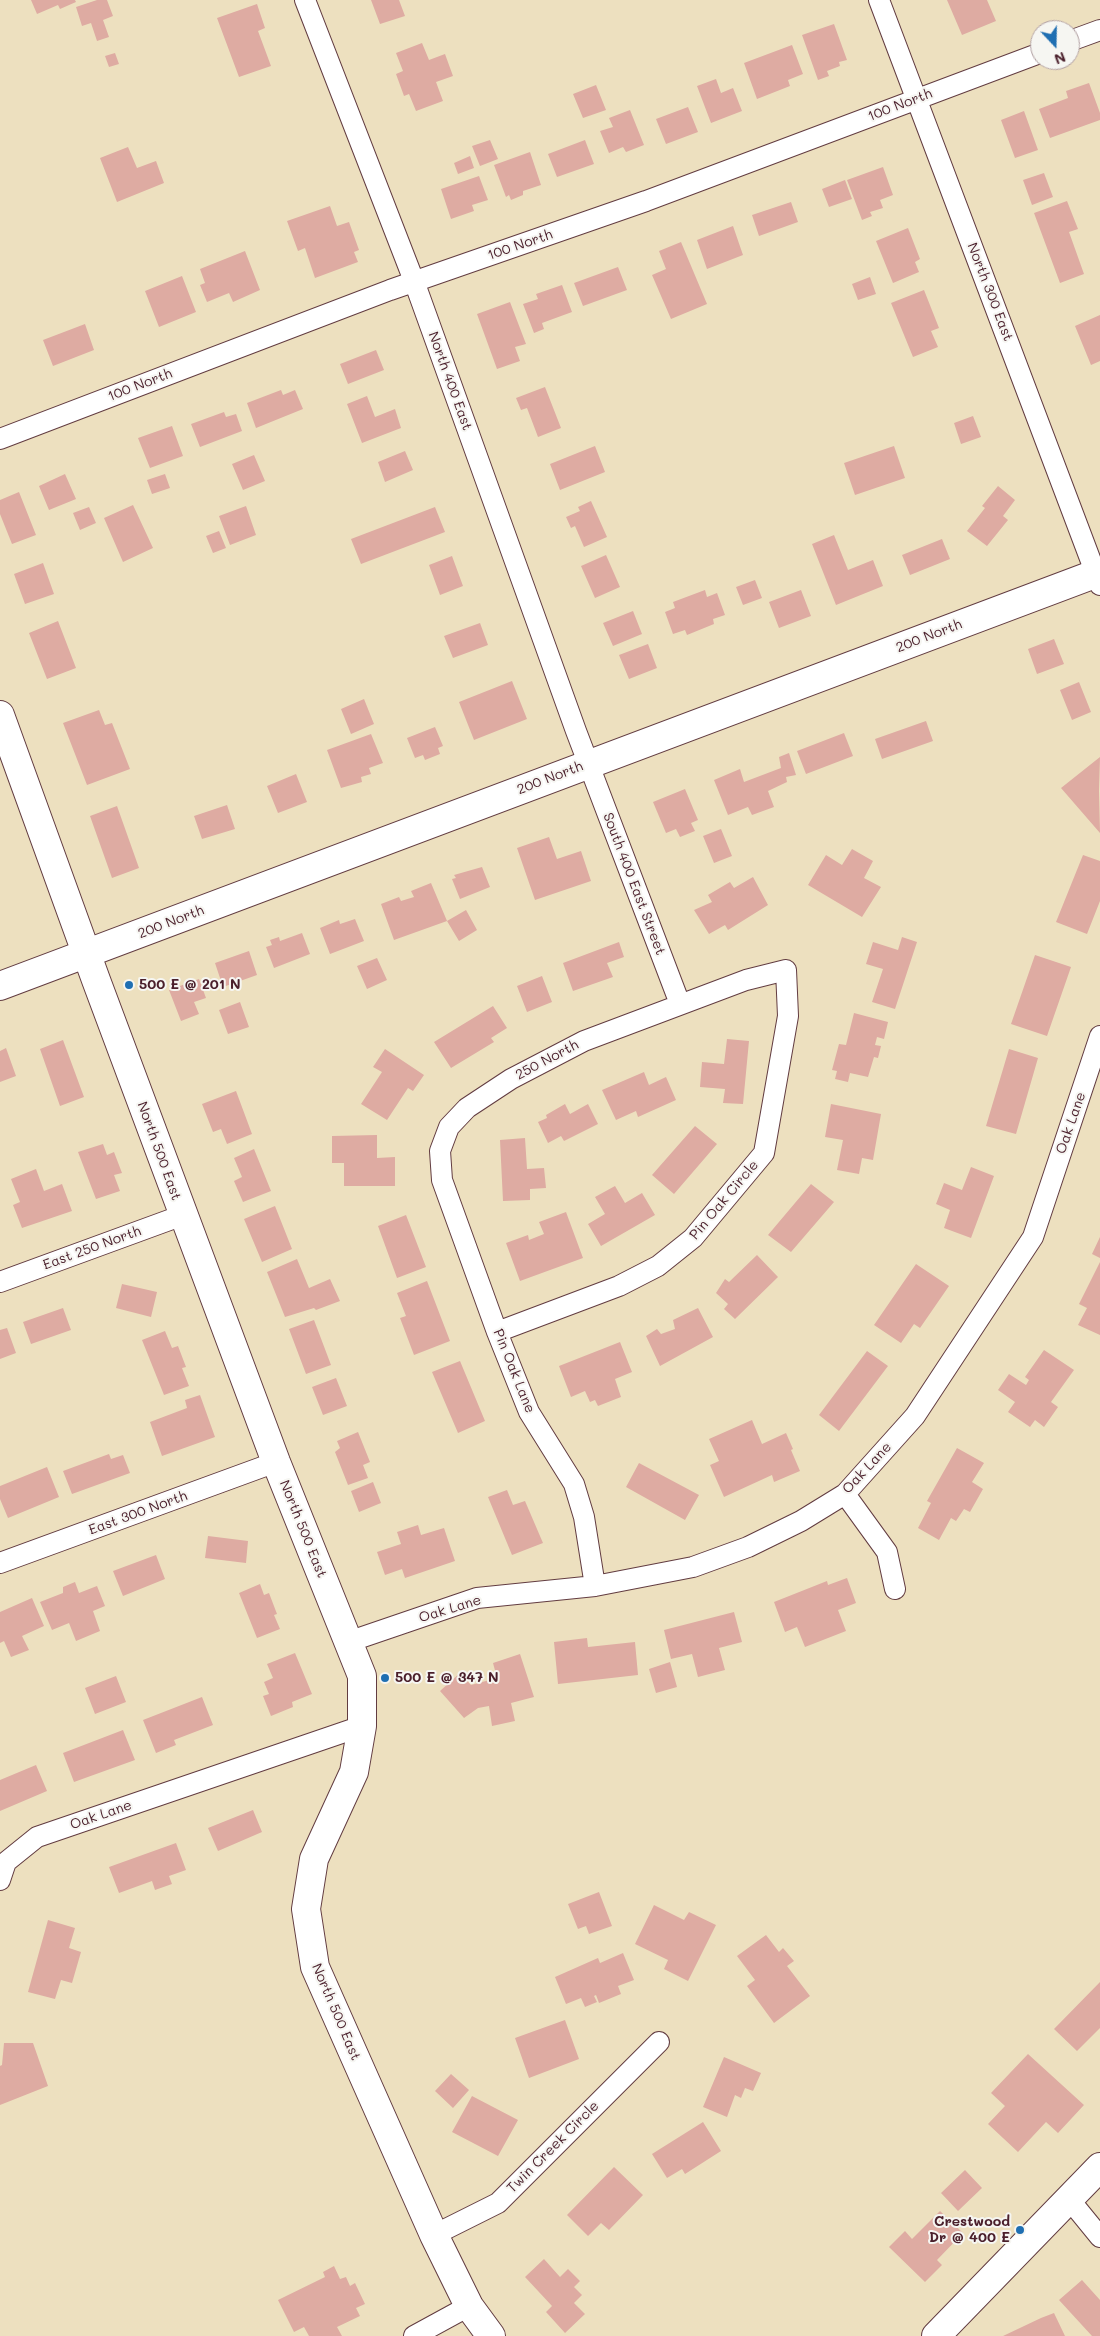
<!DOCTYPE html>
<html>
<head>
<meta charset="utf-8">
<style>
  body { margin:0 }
  #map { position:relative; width:1100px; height:2336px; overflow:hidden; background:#ede0bf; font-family:Mali,sans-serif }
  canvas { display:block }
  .north { position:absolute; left:1030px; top:20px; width:50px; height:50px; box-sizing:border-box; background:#f6f6f2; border:1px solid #b1a0a2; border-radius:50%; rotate:159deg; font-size:14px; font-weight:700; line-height:20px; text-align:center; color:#4a1f2b }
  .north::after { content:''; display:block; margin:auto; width:18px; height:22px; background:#1f6fb2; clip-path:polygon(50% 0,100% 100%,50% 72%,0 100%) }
</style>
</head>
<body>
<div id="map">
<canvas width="1100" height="2336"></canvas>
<div class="north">N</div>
</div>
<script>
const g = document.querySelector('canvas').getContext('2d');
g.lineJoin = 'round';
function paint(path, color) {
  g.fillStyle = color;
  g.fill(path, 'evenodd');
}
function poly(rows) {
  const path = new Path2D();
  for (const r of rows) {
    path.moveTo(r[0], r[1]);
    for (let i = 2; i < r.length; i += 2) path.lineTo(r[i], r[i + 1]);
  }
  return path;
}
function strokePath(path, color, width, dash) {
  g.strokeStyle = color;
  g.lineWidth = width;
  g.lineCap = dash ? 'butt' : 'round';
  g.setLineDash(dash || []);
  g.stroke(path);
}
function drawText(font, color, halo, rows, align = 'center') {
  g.font = font + ' Mali,sans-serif';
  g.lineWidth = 4;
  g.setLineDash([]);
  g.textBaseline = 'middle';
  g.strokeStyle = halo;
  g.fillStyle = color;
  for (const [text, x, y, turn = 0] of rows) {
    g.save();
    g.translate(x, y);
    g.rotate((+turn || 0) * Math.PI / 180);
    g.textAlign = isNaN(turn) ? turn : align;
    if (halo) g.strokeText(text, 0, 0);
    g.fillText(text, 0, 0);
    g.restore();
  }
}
paint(poly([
  [31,0,75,0,76,2,60,9,58,5,37,14],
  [97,0,107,0,113,16,103,20,109,37,97,41,91,23,82,26,76,7],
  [371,0,399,0,405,16,380,24],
  [947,0,987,0,996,21,962,35],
  [257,4,265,28,258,31,271,66,239,77,217,18],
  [834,24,847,60,839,62,840,66,827,71,829,76,818,80,802,35],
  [422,43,429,60,445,54,453,76,436,82,443,101,416,111,409,94,404,96,396,74,403,71,396,53],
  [792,45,803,74,788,80,790,86,757,99,744,63],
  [115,53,119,64,109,67,105,56],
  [716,79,721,93,733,88,742,111,711,123,697,86],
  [1089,83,1100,113,1100,120,1050,138,1039,109,1068,98,1066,91],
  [596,85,606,110,583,118,573,94],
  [688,107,698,132,666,144,656,119],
  [630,110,644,145,626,152,623,147,609,153,600,131,613,127,609,118],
  [1024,111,1038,150,1015,158,1001,120],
  [490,140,498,159,480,166,472,146],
  [585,140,594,164,557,177,548,154],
  [128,147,137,168,156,161,164,183,117,202,100,158],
  [530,152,541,185,523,191,523,195,511,200,509,195,506,197,494,165],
  [470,156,474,168,458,174,454,163],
  [883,167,893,195,880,200,883,208,870,212,872,216,862,220,847,180],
  [1044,173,1053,197,1032,205,1023,180],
  [479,176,488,200,472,205,474,211,451,219,441,189],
  [845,180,852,199,829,207,822,189],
  [1067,201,1078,229,1069,232,1084,274,1060,283,1034,213],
  [791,202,798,222,759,236,752,215],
  [330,206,337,226,349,222,359,250,354,252,358,262,315,278,305,248,298,251,287,221],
  [733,226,743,255,707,269,697,240],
  [908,228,920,259,915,262,919,272,893,283,876,241],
  [681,242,707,304,671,319,652,275,666,269,659,251],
  [245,251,260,290,233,302,229,293,207,302,200,285,205,283,200,269],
  [618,267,627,290,583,306,574,283],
  [182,276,196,312,159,327,145,291],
  [870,277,876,294,858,300,852,284],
  [562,285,572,312,542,323,544,329,534,333,523,304,538,299,536,294],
  [924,290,939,328,931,331,938,347,913,357,891,303],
  [510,302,526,344,515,347,520,361,497,369,477,314],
  [1100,315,1100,361,1091,365,1075,326],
  [85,324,94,350,53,366,43,340],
  [376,350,384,370,348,384,340,364],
  [545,387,561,428,538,437,527,408,521,410,516,398],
  [281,390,283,395,295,390,303,409,256,428,247,403],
  [367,396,375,417,395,409,401,428,362,443,347,404],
  [224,412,226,417,236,414,242,431,200,447,191,424],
  [973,416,981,437,961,444,954,423],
  [172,426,183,456,150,468,138,438],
  [595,446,605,472,560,490,550,464],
  [894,446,905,478,855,495,844,463],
  [405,451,413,470,385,482,378,462],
  [254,455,265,481,243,490,232,464],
  [65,474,76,499,49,510,39,486],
  [165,474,170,488,152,494,147,480],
  [998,486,1015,500,1003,516,1008,520,987,546,967,531,985,508,982,506],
  [19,492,36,535,12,544,0,514,0,500],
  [591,501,607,537,584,547,575,526,571,528,566,517,580,511,578,507],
  [133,505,153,548,123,562,104,518],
  [246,506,256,535,230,545,219,516],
  [89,507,96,523,80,530,73,513],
  [435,507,445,532,361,564,351,539],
  [219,531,226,548,213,553,206,536],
  [834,535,848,570,873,560,883,586,836,605,812,544],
  [942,539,950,559,910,575,902,555],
  [606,555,620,587,595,598,581,566],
  [452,556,463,586,440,595,429,565],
  [43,563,54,594,25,604,14,574],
  [755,580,762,598,743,605,736,587],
  [705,590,707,597,717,593,725,615,713,619,714,624,687,635,685,630,673,634,665,612,675,608,673,602],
  [801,590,811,616,779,628,769,602],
  [633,611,642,634,613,646,603,623],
  [58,621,76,668,47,679,29,633],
  [480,623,488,645,453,658,444,636],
  [1054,639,1064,664,1037,674,1028,649],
  [648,644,657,668,629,679,619,655],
  [512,681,527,719,474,740,459,702],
  [1079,682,1091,712,1072,720,1060,690],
  [364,699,374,724,351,734,341,709],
  [99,710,105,725,112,723,130,769,87,785,63,723],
  [926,721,933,741,882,759,875,739],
  [435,727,443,746,438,748,440,754,425,760,423,755,415,758,407,738],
  [844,733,853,756,806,774,797,751],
  [371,734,383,763,369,768,371,774,361,777,362,782,341,788,327,750],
  [789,753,796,775,786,777,787,782,768,791,774,807,752,815,748,807,728,815,714,780,740,769,744,782,781,768,779,757],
  [1100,757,1099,791,1100,833,1061,788],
  [296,774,307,802,278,813,267,786],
  [685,789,698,820,691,823,695,831,680,837,676,829,666,833,653,802],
  [227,805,235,829,202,839,194,816],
  [117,806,139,868,112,878,90,816],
  [721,829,732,856,714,863,703,836],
  [549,837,557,859,581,851,591,881,535,900,517,848],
  [852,849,873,861,864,878,881,887,862,917,808,885,826,855,842,865],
  [1083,855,1100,861,1100,901,1087,934,1056,922],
  [482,867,490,887,460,899,452,879,456,878,454,875],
  [753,877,768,905,728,930,725,925,709,934,694,910,712,902,708,895,730,882,734,888],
  [431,883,447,921,394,940,381,904,399,897,401,901,414,897,411,891],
  [466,910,477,930,459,941,447,921],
  [355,919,364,941,330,954,320,928,339,920,340,924],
  [302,933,310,954,274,968,266,947,272,945,270,940,279,937,280,941],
  [902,937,917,942,895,1009,872,1002,883,969,866,964,873,942,898,950],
  [619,942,624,957,607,963,613,977,573,991,563,963],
  [249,951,257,975,223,987,215,963],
  [1035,955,1071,967,1047,1036,1011,1024],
  [377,958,387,980,367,989,357,966],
  [542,976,552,1002,527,1012,517,986],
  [199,979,206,998,194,1002,199,1014,181,1021,169,990],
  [240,1002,249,1027,228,1034,219,1010],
  [493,1006,507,1028,491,1038,494,1042,451,1068,434,1042],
  [854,1013,888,1022,884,1039,877,1037,875,1045,881,1046,878,1058,874,1057,868,1077,850,1073,848,1082,835,1079,837,1071,832,1070,839,1044,846,1045],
  [727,1039,749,1041,743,1104,723,1103,725,1089,700,1087,702,1062,724,1064],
  [63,1040,84,1097,60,1106,40,1049],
  [6,1048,16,1076,0,1082,0,1051],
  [385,1049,424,1075,413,1091,408,1088,387,1120,361,1104,382,1072,373,1067],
  [1009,1049,1038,1058,1016,1134,986,1126],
  [644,1072,649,1085,666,1077,676,1100,638,1117,636,1111,616,1120,602,1090],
  [236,1091,252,1134,227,1144,221,1129,213,1132,202,1104],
  [565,1104,570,1114,588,1104,598,1124,564,1141,561,1136,548,1143,538,1122,547,1118,546,1115],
  [831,1104,881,1114,873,1160,862,1158,859,1174,837,1170,843,1140,825,1137],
  [695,1126,717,1144,674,1194,652,1175],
  [377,1135,377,1158,395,1157,395,1186,344,1186,344,1163,332,1163,332,1136],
  [525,1138,527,1169,544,1168,546,1188,530,1189,530,1200,503,1201,500,1140],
  [103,1144,107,1155,114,1152,122,1173,114,1175,120,1191,96,1199,78,1152],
  [254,1149,271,1191,243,1202,234,1181,242,1177,234,1158],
  [971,1167,994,1176,971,1238,944,1228,950,1210,936,1204,944,1183,962,1190],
  [36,1169,44,1191,62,1184,72,1211,22,1228,13,1205,20,1202,11,1179],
  [811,1184,834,1202,791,1252,768,1235],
  [615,1186,625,1203,642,1193,655,1215,601,1246,588,1224,605,1214,595,1197],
  [275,1206,292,1249,262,1262,244,1219],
  [566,1212,583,1258,520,1281,506,1243,528,1235,529,1240,544,1234,539,1222],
  [406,1215,426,1267,397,1278,378,1226],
  [1100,1237,1100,1258,1092,1254],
  [757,1255,778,1277,735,1319,724,1309,728,1304,716,1293,725,1279,729,1282],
  [297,1259,309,1288,330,1279,340,1301,316,1310,314,1308,285,1317,267,1272],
  [1100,1262,1100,1335,1078,1325,1087,1308,1079,1304],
  [916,1264,949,1286,920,1328,914,1324,901,1343,874,1325],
  [427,1281,450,1341,414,1355,400,1318,406,1316,397,1293],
  [122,1284,157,1292,151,1317,116,1308],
  [63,1308,71,1330,31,1344,23,1322],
  [698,1308,713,1337,660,1366,646,1336,657,1329,661,1334,675,1329,673,1320],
  [314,1320,331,1365,306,1374,289,1329],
  [7,1328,16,1353,0,1359,0,1330],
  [165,1331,172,1348,178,1346,186,1367,182,1368,189,1386,164,1395,142,1340],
  [620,1342,632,1372,615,1379,621,1397,598,1406,595,1400,590,1402,585,1391,571,1397,559,1366],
  [1044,1350,1074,1370,1051,1402,1058,1407,1044,1427,1035,1420,1030,1427,1008,1412,1015,1402,998,1390,1009,1374,1026,1385,1029,1380,1025,1377],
  [867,1351,888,1366,839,1431,819,1415],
  [460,1361,485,1421,458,1433,432,1372],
  [336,1378,347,1406,323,1415,312,1387],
  [200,1395,215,1437,162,1456,150,1422,187,1408,185,1400],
  [752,1420,762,1444,786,1433,793,1449,791,1450,800,1471,774,1482,772,1475,724,1497,710,1465,719,1461,709,1439],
  [358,1432,370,1462,363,1465,368,1478,348,1485,335,1452,340,1448,337,1441],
  [957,1448,984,1463,972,1482,983,1489,970,1512,964,1509,956,1521,951,1518,939,1540,918,1528,931,1503,927,1501],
  [109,1454,111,1459,123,1455,130,1473,72,1494,63,1471],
  [639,1463,699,1495,685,1520,626,1487],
  [47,1467,59,1497,8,1518,0,1499,0,1486],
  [373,1482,381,1503,359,1512,351,1491],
  [507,1490,513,1505,525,1501,543,1543,512,1555,488,1497],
  [418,1525,421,1535,444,1528,455,1561,405,1578,402,1569,385,1575,377,1552,401,1544,397,1532],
  [208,1536,248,1541,246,1563,205,1558],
  [156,1555,165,1579,123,1596,113,1571],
  [847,1578,856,1603,838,1610,846,1631,805,1647,797,1627,785,1632,774,1602,827,1581,828,1585],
  [75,1582,79,1593,97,1586,105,1606,93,1611,100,1631,76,1641,69,1623,52,1630,40,1602,63,1593,63,1587],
  [260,1584,264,1595,269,1593,277,1614,274,1615,280,1629,257,1638,239,1593],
  [32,1598,44,1626,22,1636,29,1650,11,1657,4,1641,0,1643,0,1612],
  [734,1612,742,1642,719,1648,725,1670,698,1677,692,1654,671,1659,664,1630],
  [587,1638,588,1647,635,1642,638,1675,558,1684,554,1642],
  [295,1653,312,1694,292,1702,293,1707,271,1716,263,1696,269,1694,264,1682,273,1678,267,1664],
  [520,1654,534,1697,511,1703,515,1721,492,1726,489,1706,478,1708,464,1718,440,1691,460,1673,471,1685,497,1678,493,1663],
  [670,1662,677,1687,656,1693,649,1669],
  [116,1676,126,1702,95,1714,85,1688],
  [202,1697,213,1725,174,1740,176,1745,156,1753,143,1720],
  [123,1730,135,1760,74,1782,63,1753],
  [36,1765,47,1791,0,1811,0,1780],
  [253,1810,262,1832,218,1851,208,1828],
  [176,1843,186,1870,169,1876,172,1884,155,1890,152,1881,119,1893,109,1867],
  [599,1892,612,1926,589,1934,586,1926,578,1929,568,1904],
  [654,1905,684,1920,689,1912,716,1925,688,1981,664,1969,668,1960,635,1944],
  [48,1920,75,1928,69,1948,81,1952,72,1983,61,1980,55,1999,28,1992],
  [766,1935,779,1952,783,1948,794,1961,787,1966,810,1996,774,2023,747,1986,755,1980,737,1956],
  [623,1953,634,1980,618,1986,621,1994,599,2003,596,1995,594,1996,597,2002,585,2007,581,1998,566,2004,555,1977,598,1958,600,1963],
  [1100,1982,1100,2028,1077,2051,1054,2029],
  [565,2020,579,2059,529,2078,515,2038],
  [4,2043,33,2043,48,2086,0,2105,0,2066,2,2065],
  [1028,2054,1084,2105,1058,2133,1046,2122,1018,2152,988,2124,1005,2106,991,2093],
  [724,2057,761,2073,753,2091,745,2088,741,2098,735,2095,727,2117,703,2107],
  [451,2074,469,2090,453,2108,435,2091],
  [472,2096,518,2120,498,2156,452,2132],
  [703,2122,721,2151,685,2174,682,2169,667,2178,652,2154],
  [614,2167,643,2195,609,2230,601,2223,588,2236,567,2215],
  [965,2170,982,2188,958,2211,941,2193],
  [940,2211,963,2233,937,2260,942,2265,925,2282,889,2247,905,2231,912,2239],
  [544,2259,560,2277,568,2269,580,2281,574,2287,582,2295,574,2303,585,2314,565,2333,546,2312,552,2306,525,2277],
  [334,2266,340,2279,346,2277,350,2286,355,2283,365,2304,356,2308,360,2316,337,2327,342,2336,309,2336,304,2327,294,2332,278,2300,325,2277,323,2272],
  [1082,2280,1100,2300,1100,2336,1092,2336,1059,2300],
  [1054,2313,1065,2336,1003,2336,1041,2318]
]), '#deaba2');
const street = poly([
  [305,0,414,281,576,731,680,1004],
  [879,0,1100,585],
  [1070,41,1100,30],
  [0,439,390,290,646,201,1040,53],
  [0,1282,183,1215],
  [497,1332,619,1286,658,1266,693,1238,764,1153,788,1016,786,970,746,980,584,1041,511,1079,467,1108,449,1127,440,1151,442,1180,497,1332,529,1412,574,1484,584,1517,595,1586],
  [845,1494,887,1552,895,1589],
  [0,1563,276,1462],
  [348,1642,477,1598,595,1586,693,1567,748,1547,801,1521,845,1494,915,1416,1033,1237,1100,1036],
  [0,1880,6,1862,37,1837,362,1726],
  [1069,2199,1100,2237],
  [434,2235,498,2203,659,2042],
  [414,2336,469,2306]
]);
const secondary = poly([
  [0,715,96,980,276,1462,362,1676,362,1726,354,1772,314,1859,306,1909,315,1967,434,2235,469,2306,491,2336],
  [936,2336,1100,2167]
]);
const primary = poly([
  [0,986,1100,572]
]);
strokePath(street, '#623c41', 22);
strokePath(secondary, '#623c41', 30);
strokePath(primary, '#623c41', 30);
strokePath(street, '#fff', 20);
strokePath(secondary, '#fff', 28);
strokePath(primary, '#fff', 28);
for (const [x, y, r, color] of [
  [129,985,5,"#1f6fb2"],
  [385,1678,5,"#1f6fb2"],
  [1020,2230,5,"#1f6fb2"]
]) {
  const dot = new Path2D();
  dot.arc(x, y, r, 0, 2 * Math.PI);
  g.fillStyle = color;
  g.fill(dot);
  strokePath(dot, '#f6f6f2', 2);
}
drawText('14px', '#4a1f2b', '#f6f6f2', [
  ["100 North",900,105,-21],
  ["100 North",520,245,-19],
  ["North 300 East",990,292,69],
  ["North 400 East",450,381,70],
  ["100 North",140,385,-21],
  ["200 North",929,636,-21],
  ["200 North",550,778,-21],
  ["South 400 East Street",634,884,69],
  ["200 North",171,922,-21],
  ["250 North",547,1060,-28],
  ["Oak Lane",1071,1123,-71],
  ["North 500 East",159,1151,70],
  ["Pin Oak Circle",724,1200,-50],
  ["East 250 North",92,1248,-20],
  ["Pin Oak Lane",514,1371,68],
  ["Oak Lane",867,1468,-47],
  ["East 300 North",138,1513,-20],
  ["North 500 East",303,1529,68],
  ["Oak Lane",450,1609,-17],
  ["Oak Lane",101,1815,-19],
  ["North 500 East",336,2012,67],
  ["Twin Creek Circle",553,2147,-45]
]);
drawText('bold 14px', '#4a1f2b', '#f6f6f2', [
  ["500 E @ 201 N",139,985],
  ["500 E @ 347 N",395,1678],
  ["Crestwood",1010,2222,"right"],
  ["Dr @ 400 E",1010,2238,"right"]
], 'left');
</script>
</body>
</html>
